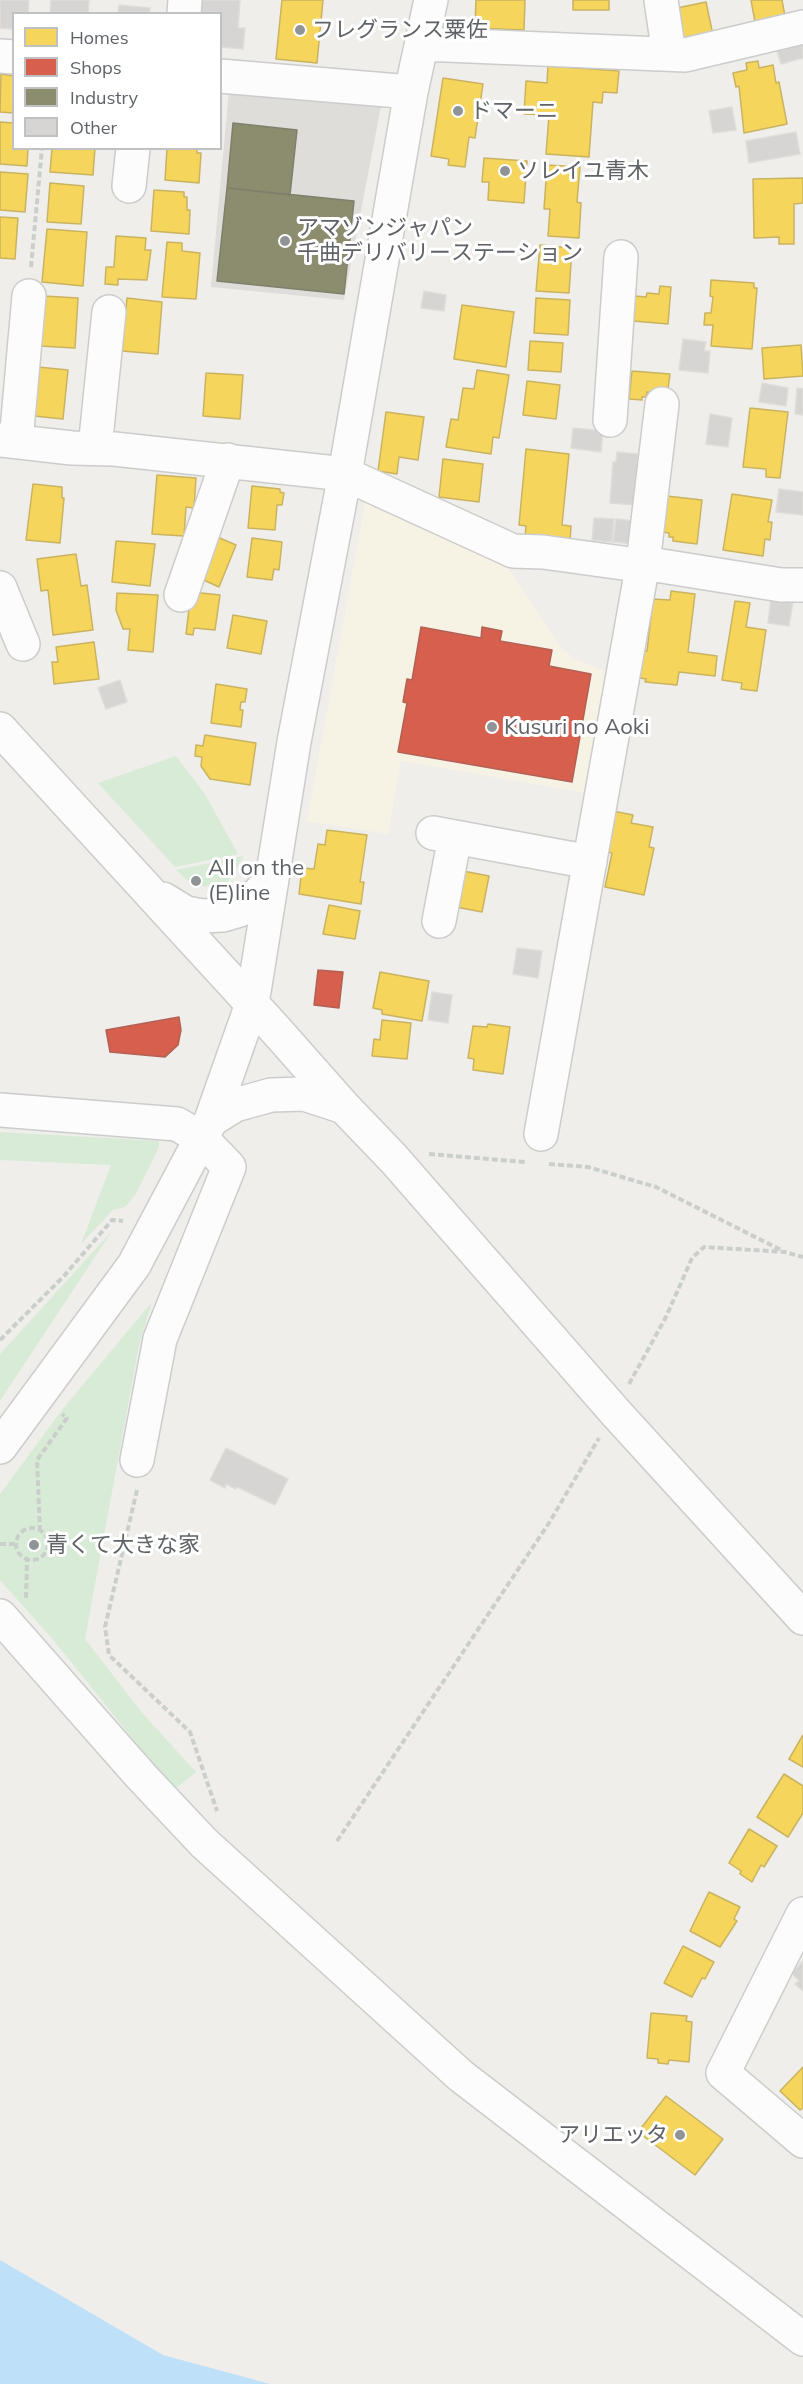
<!DOCTYPE html>
<html>
<head>
<meta charset="utf-8">
<style>
  body { margin:0 }
  #map { position:relative; width:803px; height:2384px; overflow:hidden; background:#efeeea; font-family:Mulish,sans-serif }
  canvas { display:block }
  .legend { position:absolute; left:12px; top:12px; width:210px; height:138px; box-sizing:border-box; background:#fff; border:2px solid #bfc1c3; margin:0; padding:8px 10px; list-style:none; font-size:18px; color:#5f6368 }
  .legend li { display:flex; align-items:center; gap:12px; height:30px }
  .legend b { width:30px; border:2px solid #bfc1c3 }
</style>
</head>
<body>
<div id="map">
<canvas width="803" height="2384"></canvas>
<ul class="legend">
<li><b style="height:16px;background:#f6d55c"></b>Homes</li>
<li><b style="height:16px;background:#d6604d"></b>Shops</li>
<li><b style="height:16px;background:#8c8c6e"></b>Industry</li>
<li><b style="height:16px;background:#d6d5d3"></b>Other</li>
</ul>
</div>
<script>
const g = document.querySelector('canvas').getContext('2d');
g.lineJoin = 'round';
function paint(path, color) {
  g.fillStyle = color;
  g.fill(path, 'evenodd');
}
function poly(rows) {
  const path = new Path2D();
  for (const r of rows) {
    if (r.length === 3) {
      path.moveTo(r[0] + r[2], r[1]);
      path.arc(r[0], r[1], r[2], 0, 2 * Math.PI);
      continue;
    }
    path.moveTo(r[0], r[1]);
    for (let i = 2; i < r.length; i += 2) path.lineTo(r[i], r[i + 1]);
  }
  return path;
}
function strokePath(path, color, width, dash) {
  g.strokeStyle = color;
  g.lineWidth = width;
  g.lineCap = dash ? 'butt' : 'round';
  g.setLineDash(dash || []);
  g.stroke(path);
}
function drawText(font, color, halo, rows, align = 'center') {
  g.font = font + ' Mulish,"Noto Sans JP",sans-serif';
  g.lineWidth = 6;
  g.setLineDash([]);
  g.textBaseline = 'middle';
  g.strokeStyle = halo;
  g.fillStyle = color;
  for (const [text, x, y, turn = 0] of rows) {
    g.save();
    g.translate(x, y);
    g.rotate((+turn || 0) * Math.PI / 180);
    g.textAlign = isNaN(turn) ? turn : align;
    if (halo) g.strokeText(text, 0, 0);
    g.fillText(text, 0, 0);
    g.restore();
  }
}
paint(poly([
  [366,498,504,562,562,649,575,659,609,673,588,793,401,761,388,834,307,821]
]), '#f7f3e4');
paint(poly([
  [229,90,382,101,344,300,211,287]
]), '#dfddda');
paint(poly([
  [176,756,205,794,238,854,175,867,98,783],
  [244,856,228,881,216,886,202,886,187,880,176,870],
  [0,1132,159,1141,159,1147,136,1194,125,1207,113,1210,81,1244,111,1165,0,1160],
  [112,1231,0,1401,0,1354],
  [152,1302,139,1345,85,1639,143,1714,196,1772,174,1790,55,1642,0,1580,0,1494,62,1410]
]), '#d8ebd6');
paint(poly([
  [0,2260,163,2355,270,2384,0,2384]
]), '#bfe0f9');
const homes = poly([
  [282,0,323,0,317,63,276,59,282,0],
  [476,0,525,0,524,30,475,28,476,0],
  [573,0,609,0,609,10,573,10,573,0],
  [751,0,782,0,785,16,755,22,751,0],
  [706,2,713,35,684,41,677,8,706,2],
  [758,61,759,68,773,65,776,83,779,82,787,124,744,133,739,86,736,87,733,73,747,70,746,63,758,61],
  [548,66,619,71,617,93,603,92,602,103,593,102,589,157,546,154,549,115,524,114,526,81,547,83,548,66],
  [1,74,14,76,14,113,0,112,1,74],
  [443,78,483,84,475,138,469,137,465,167,448,165,449,159,431,156,443,78],
  [0,122,14,123,14,148,28,148,27,166,0,164,0,122],
  [52,148,95,148,93,175,50,172,52,148],
  [167,148,197,148,197,153,201,153,199,183,165,180,167,148],
  [484,158,527,161,524,203,488,200,489,182,482,182,484,158],
  [547,165,580,167,577,202,581,203,579,238,548,236,550,209,544,209,547,165],
  [0,172,28,174,25,212,0,210,0,172],
  [803,178,803,203,794,204,794,244,779,244,779,237,754,238,753,179,803,178],
  [50,183,84,186,81,224,47,222,50,183],
  [154,190,184,192,184,197,187,197,187,210,190,210,189,234,151,231,154,190],
  [0,217,18,218,15,259,0,258,0,217],
  [47,229,87,232,83,286,42,282,47,229],
  [116,236,146,238,145,250,151,250,147,280,118,279,118,285,105,284,106,267,114,267,116,236],
  [167,242,182,243,182,251,200,253,196,299,162,297,167,242],
  [540,245,572,248,569,293,536,291,540,245],
  [711,280,754,283,754,288,757,288,752,349,711,346,713,325,704,325,705,313,711,313,713,297,710,296,711,280],
  [660,286,671,287,668,324,633,321,635,296,646,297,647,293,659,294,660,286],
  [44,296,78,298,75,348,40,346,44,296],
  [127,298,162,302,158,354,122,351,127,298],
  [536,298,570,300,568,335,534,333,536,298],
  [462,305,514,312,506,367,454,359,462,305],
  [530,341,563,343,561,372,528,370,530,341],
  [801,345,803,376,764,379,762,348,801,345],
  [38,367,68,370,63,419,34,416,38,367],
  [477,370,509,375,499,438,493,437,491,454,446,447,451,419,458,420,463,388,474,389,477,370],
  [632,371,670,374,668,389,663,388,662,394,647,392,646,397,642,397,642,400,629,399,632,371],
  [206,373,243,375,240,419,203,416,206,373],
  [527,381,560,385,556,419,523,415,527,381],
  [750,408,788,412,780,478,766,477,766,469,743,467,750,408],
  [386,412,424,417,418,460,399,457,397,474,378,471,386,412],
  [526,449,569,454,562,525,571,526,570,542,525,538,526,526,519,525,526,449],
  [443,459,483,464,479,502,439,497,443,459],
  [157,475,196,478,194,508,186,507,184,536,152,534,157,475],
  [33,484,62,487,62,498,64,498,60,543,26,540,33,484],
  [252,486,280,489,280,492,284,493,282,505,277,505,275,530,248,528,252,486],
  [732,494,772,500,768,522,772,522,770,540,765,539,763,556,723,550,732,494],
  [667,496,702,500,697,544,673,541,673,537,669,537,669,533,663,532,667,496],
  [215,536,236,545,219,587,197,577,215,536],
  [252,538,282,542,279,570,274,569,272,580,247,577,252,538],
  [116,541,155,544,150,586,112,582,116,541],
  [76,554,81,586,87,585,93,630,53,635,48,590,41,591,37,559,76,554],
  [671,591,695,594,688,652,717,656,715,676,679,672,677,685,645,682,646,679,635,677,638,650,647,651,653,599,670,600,671,591],
  [191,592,220,595,215,630,194,628,193,635,186,634,191,592],
  [117,593,158,595,153,652,128,650,130,629,123,629,116,610,117,593],
  [735,601,750,603,746,627,766,630,757,691,741,689,742,683,722,680,735,601],
  [233,615,267,621,261,654,227,648,233,615],
  [94,642,99,679,54,684,52,662,58,662,56,647,94,642],
  [216,684,247,689,245,702,241,702,240,710,243,710,241,727,211,723,216,684],
  [205,735,256,743,250,785,210,779,201,766,202,757,195,756,196,745,203,746,205,735],
  [613,811,633,815,631,823,653,827,649,847,654,848,644,895,605,887,612,853,607,852,613,811],
  [327,830,367,835,360,882,364,882,361,904,299,894,302,868,314,869,318,844,325,845,327,830],
  [463,871,489,876,482,912,456,907,463,871],
  [329,905,360,911,355,939,323,934,329,905],
  [380,972,429,981,422,1021,382,1014,382,1010,373,1008,380,972],
  [382,1020,411,1023,407,1059,372,1056,374,1039,380,1040,382,1020],
  [488,1024,510,1027,503,1074,473,1070,474,1059,468,1058,473,1026,487,1027,488,1024],
  [803,1735,803,1767,789,1759,803,1735],
  [784,1774,803,1786,803,1813,788,1837,757,1817,784,1774],
  [749,1829,777,1846,764,1867,761,1865,752,1882,740,1874,741,1871,729,1863,749,1829],
  [709,1892,740,1907,734,1919,737,1921,720,1947,690,1931,709,1892],
  [683,1946,714,1962,705,1979,702,1978,692,1997,664,1983,683,1946],
  [651,2013,687,2016,686,2021,692,2022,689,2062,669,2060,668,2064,658,2063,658,2059,647,2058,651,2013],
  [803,2067,803,2108,800,2110,780,2091,803,2067],
  [666,2096,723,2139,695,2175,638,2132,666,2096]
]);
paint(homes, '#f6d55c');
strokePath(homes, '#c9b360', 1.5);
const shops = poly([
  [421,627,481,638,482,627,502,631,500,641,552,650,549,666,591,674,572,782,398,752,407,703,403,702,407,679,412,680,421,627],
  [318,970,343,972,339,1008,314,1005,318,970],
  [179,1017,181,1030,178,1045,165,1057,110,1052,106,1030,179,1017]
]);
paint(shops, '#d6604d');
strokePath(shops, '#b26155', 1.5);
const industry = poly([
  [233,123,297,130,290,195,227,188,233,123],
  [227,188,354,201,344,294,217,281,227,188]
]);
paint(industry, '#8c8c6e');
strokePath(industry, '#7e806c', 1.5);
const building = poly([
  [0,0,29,0,28,14,14,14,12,29,0,28,0,0],
  [51,0,89,0,88,14,50,14,51,0],
  [200,0,240,0,238,28,245,28,243,49,220,47,220,14,199,14,200,0],
  [119,5,150,8,149,14,118,14,119,5],
  [803,37,803,58,781,64,775,44,803,37],
  [732,107,736,130,713,133,709,111,732,107],
  [796,132,800,154,749,163,746,141,796,132],
  [424,291,446,295,444,311,421,308,424,291],
  [683,339,706,342,704,351,710,351,708,373,679,370,683,339],
  [762,383,788,388,786,406,759,402,762,383],
  [797,388,803,389,803,415,795,414,797,388],
  [710,414,732,418,728,447,706,444,710,414],
  [573,428,603,431,601,452,571,448,573,428],
  [617,452,638,454,637,464,639,464,636,505,610,503,613,462,616,462,617,452],
  [779,489,803,492,803,515,776,512,779,489],
  [594,518,614,519,612,542,592,540,594,518],
  [616,519,635,521,633,544,613,542,616,519],
  [771,598,793,601,789,626,768,623,771,598],
  [120,680,127,702,106,709,98,688,120,680],
  [517,948,542,951,538,978,513,974,517,948],
  [432,992,452,995,448,1023,428,1020,432,992],
  [226,1448,288,1479,275,1505,237,1487,236,1489,226,1484,225,1488,210,1480,226,1448],
  [803,1961,803,1991,795,1984,799,1981,792,1973,803,1961]
]);
paint(building, '#d6d5d3');
strokePath(building, '#deddd9', 1.5);
const minor = poly([
  [661,0,669,54],
  [184,14,185,0],
  [422,44,685,55,803,27],
  [0,56,14,57],
  [220,76,411,92],
  [129,186,133,148],
  [610,420,621,257],
  [0,440,72,448,114,449,345,474,513,551,543,552,630,564,643,563,781,585,803,585],
  [16,441,29,296],
  [95,448,109,312],
  [0,588,23,644],
  [181,595,228,460],
  [0,729,275,1029,344,1107,393,1158,616,1413,803,1618],
  [433,833,590,862],
  [163,899,186,913,202,916,223,915,240,910,271,882],
  [439,921,455,837],
  [0,1110,177,1124,201,1138,229,1167,160,1339,137,1460],
  [211,1120,235,1105,271,1095,304,1094,344,1107],
  [541,1134,643,563,662,404],
  [0,1447,134,1265,211,1120,252,1004,294,742,345,474,411,92,431,0],
  [0,1616,141,1776,204,1843,461,2076,803,2339],
  [803,1914,723,2073,803,2141]
]);
strokePath(minor, '#cbcccc', 36);
strokePath(poly([
  [31,267,42,148],
  [429,1154,526,1162],
  [549,1164,588,1167,656,1187,781,1250],
  [0,1340,64,1276,112,1220,123,1221],
  [629,1384,666,1317,692,1258,704,1247,785,1252,803,1257],
  [137,1490,105,1627,109,1655,190,1732,217,1811],
  [32,1544,16],
  [40,1531,37,1460,67,1418,62,1414],
  [0,1544,16,1544],
  [26,1598,27,1560],
  [337,1841,549,1523,599,1438]
]), '#cacfcc', 4, [6, 3]);
strokePath(minor, '#fdfcfc', 33);
for (const [x, y, r, color] of [
  [300,30,6,"#919496"],
  [458,111,6,"#919496"],
  [505,171,6,"#919496"],
  [285,241,6,"#919496"],
  [492,727,6,"#919496"],
  [196,881,6,"#919496"],
  [34,1545,6,"#919496"],
  [680,2135,6,"#919496"]
]) {
  const dot = new Path2D();
  dot.arc(x, y, r, 0, 2 * Math.PI);
  g.fillStyle = color;
  g.fill(dot);
  strokePath(dot, '#fff', 2);
}
drawText('22px', '#5f6368', '#fff', [
  ["フレグランス粟佐",312,30],
  ["ドマーニ",470,111],
  ["ソレイユ青木",517,171],
  ["アマゾンジャパン",297,228],
  ["千曲デリバリーステーション",297,253],
  ["Kusuri no Aoki",504,727],
  ["All on the",208,868],
  ["(E)line",208,893],
  ["青くて大きな家",46,1545],
  ["アリエッタ",668,2135,"right"]
], 'left');
</script>
</body>
</html>
